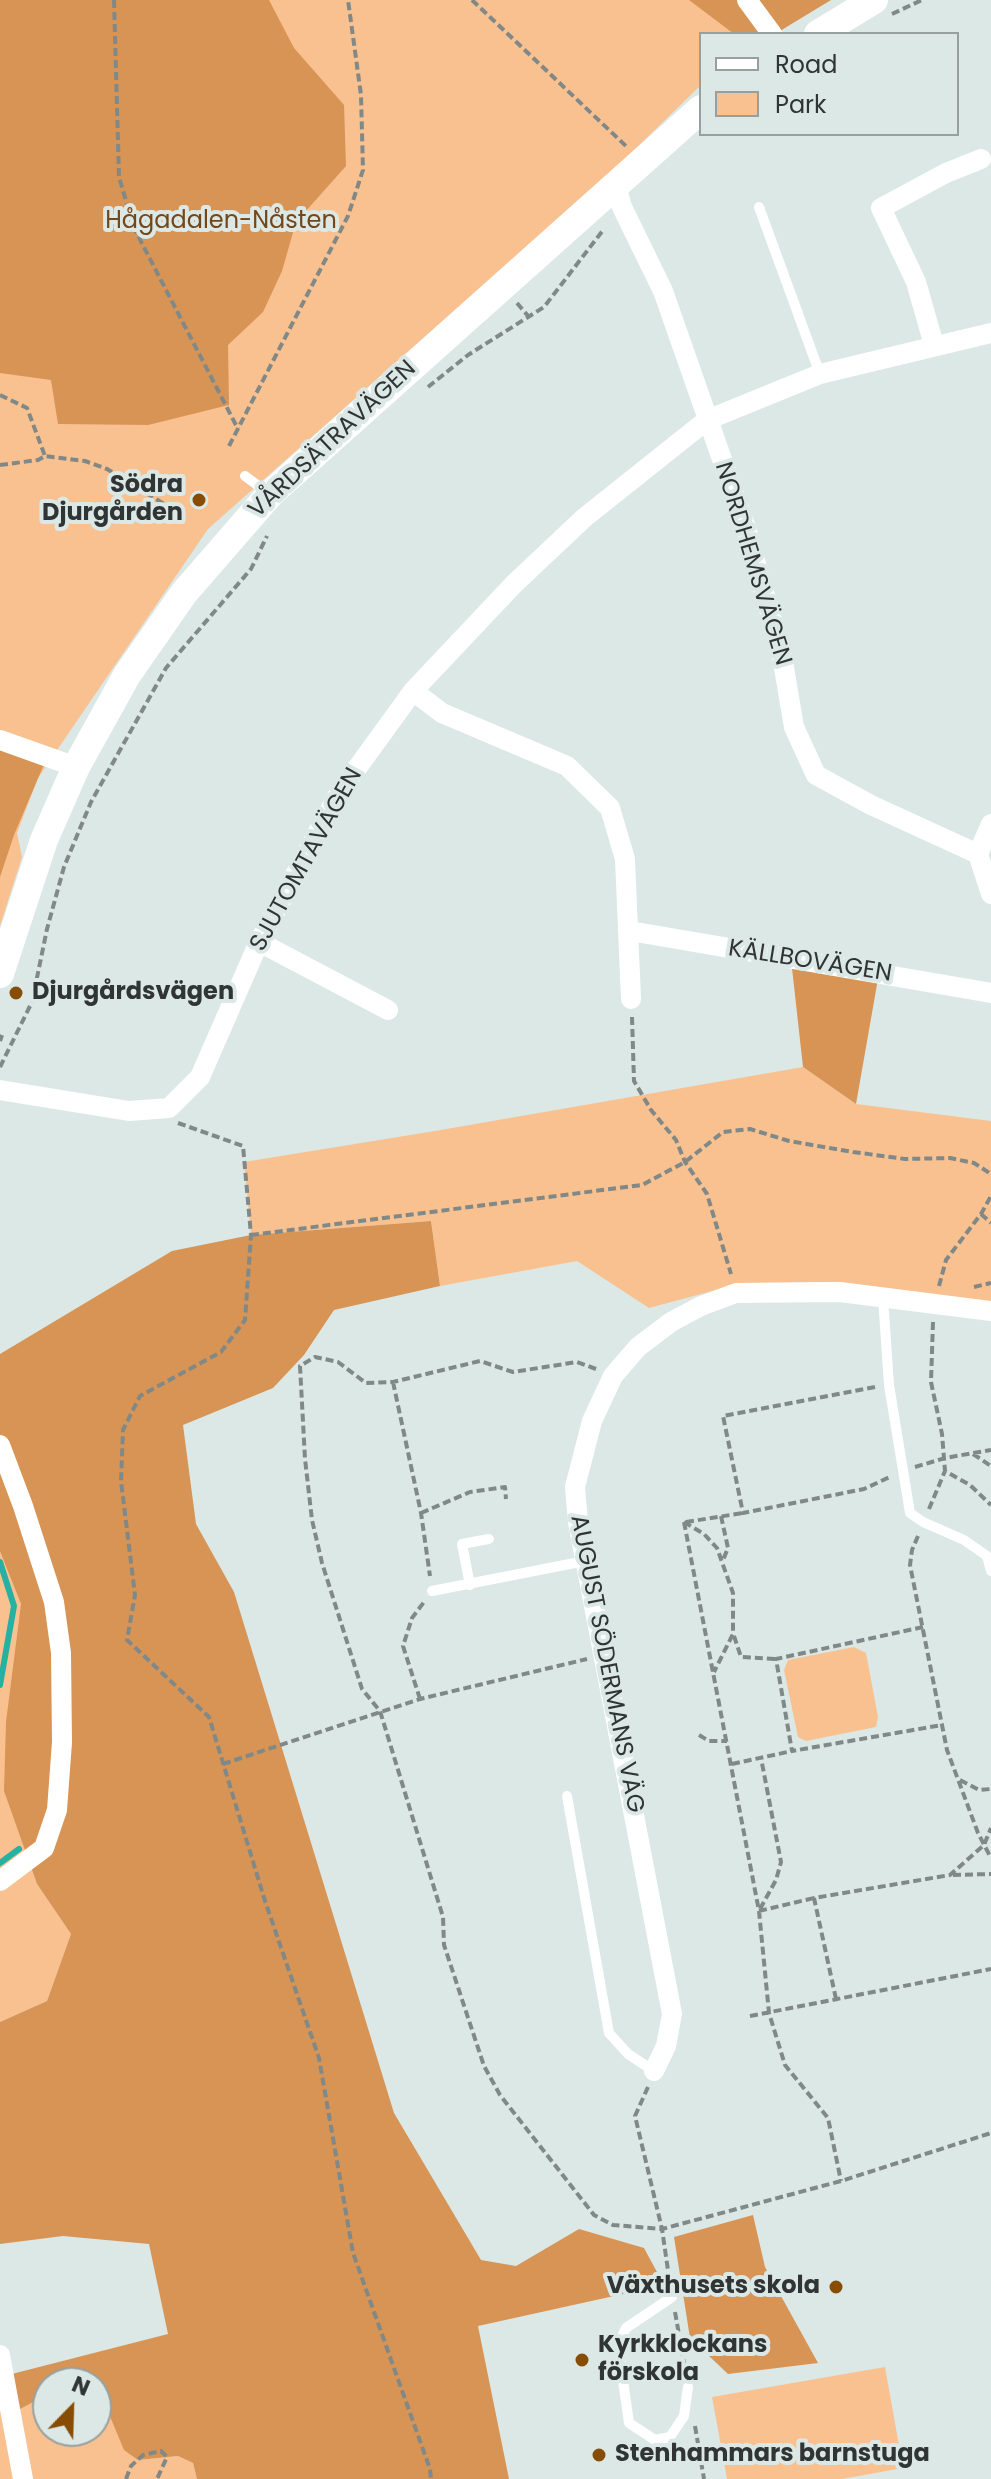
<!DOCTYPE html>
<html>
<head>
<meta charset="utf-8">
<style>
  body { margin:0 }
  #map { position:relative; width:991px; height:2479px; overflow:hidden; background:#dbe8e6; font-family:Poppins,sans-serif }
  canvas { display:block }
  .legend { position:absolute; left:699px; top:32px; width:260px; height:104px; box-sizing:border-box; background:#dbe8e6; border:2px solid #97a09f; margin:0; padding:10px 14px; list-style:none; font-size:24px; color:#303534 }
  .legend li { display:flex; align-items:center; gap:16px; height:40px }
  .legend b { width:40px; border:2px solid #97a09f }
  .north { position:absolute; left:32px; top:2367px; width:80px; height:80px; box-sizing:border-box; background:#dbe8e6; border:2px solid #97a09f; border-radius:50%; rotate:23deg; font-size:22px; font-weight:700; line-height:32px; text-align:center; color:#303534 }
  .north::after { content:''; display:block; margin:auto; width:28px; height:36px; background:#874d04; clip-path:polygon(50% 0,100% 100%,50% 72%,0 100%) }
</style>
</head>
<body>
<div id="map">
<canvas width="991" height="2479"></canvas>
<ul class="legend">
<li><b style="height:10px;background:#fff"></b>Road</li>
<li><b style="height:22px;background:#f9c18f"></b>Park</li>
</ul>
<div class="north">N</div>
</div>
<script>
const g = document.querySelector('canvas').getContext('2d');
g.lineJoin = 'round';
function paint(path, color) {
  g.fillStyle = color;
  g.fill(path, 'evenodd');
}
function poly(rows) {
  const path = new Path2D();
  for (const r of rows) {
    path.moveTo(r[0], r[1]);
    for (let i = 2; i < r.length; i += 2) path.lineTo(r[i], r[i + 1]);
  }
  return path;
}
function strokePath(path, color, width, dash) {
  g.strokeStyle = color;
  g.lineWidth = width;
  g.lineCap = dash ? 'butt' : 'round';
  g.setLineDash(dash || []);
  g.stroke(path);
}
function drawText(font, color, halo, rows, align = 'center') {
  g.font = font + ' Poppins,sans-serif';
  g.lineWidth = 8;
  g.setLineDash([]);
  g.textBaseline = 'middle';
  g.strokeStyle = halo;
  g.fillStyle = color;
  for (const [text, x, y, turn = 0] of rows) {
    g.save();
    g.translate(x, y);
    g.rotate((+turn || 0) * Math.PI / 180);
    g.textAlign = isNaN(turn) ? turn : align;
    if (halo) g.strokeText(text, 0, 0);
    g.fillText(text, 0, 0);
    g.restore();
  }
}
paint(poly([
  [0,0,831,0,769,34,701,34,701,85,626,158,208,529,38,778,17,833,22,857,0,926],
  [803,1067,856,1104,991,1121,991,1302,833,1282,742,1283,649,1308,577,1261,440,1286,431,1221,251,1235,244,1162,435,1131],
  [0,1511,55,1628,50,1839,0,1876],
  [854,1647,866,1653,878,1717,876,1727,806,1741,798,1737,784,1670,788,1660],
  [29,1861,37,1884,71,1934,47,2001,0,2022,0,1881],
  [0,2355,11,2414,48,2394,48,2431,96,2431,96,2388,100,2391,138,2460,178,2456,193,2463,197,2479,0,2479],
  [885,2367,903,2468,842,2479,727,2479,712,2397]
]), '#f9c18f');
paint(poly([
  [0,0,269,0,294,48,344,105,346,166,296,222,282,271,263,312,228,345,229,405,148,425,58,424,51,380,0,373],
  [689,0,831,0,775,34,734,34],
  [0,740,45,762,14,835,0,877],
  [791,959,879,973,856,1104,803,1067],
  [431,1221,440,1286,334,1310,304,1355,273,1388,183,1425,196,1524,234,1592,394,2113,481,2260,516,2266,579,2229,644,2248,664,2285,478,2326,509,2479,197,2479,193,2463,178,2456,138,2460,124,2450,96,2383,48,2383,48,2394,11,2414,4,2376,168,2334,149,2244,63,2236,0,2244,0,2022,47,2001,71,1934,37,1884,4,1791,6,1722,21,1604,0,1551,0,1354,172,1251,251,1235],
  [753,2215,765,2267,818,2363,728,2374,690,2338,674,2237]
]), '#d79455');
strokePath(poly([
  [0,1562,14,1606,0,1685],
  [0,1863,19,1849]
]), '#26b1a3', 6);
strokePath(poly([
  [114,0,119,177,134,228,238,429],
  [472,0,627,147],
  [892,14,922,0],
  [517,303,529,317],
  [428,387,468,355,544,307,604,229],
  [0,395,27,408,45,456],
  [229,446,348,216,363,170,361,95,348,0],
  [0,465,38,460,45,456,85,461,107,469,169,507],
  [632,1017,634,1081,651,1110,676,1140,685,1162,707,1194,731,1274],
  [0,1041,2,1035],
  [0,1067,32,1002,47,929,64,867,91,802,166,668,251,569,267,536],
  [178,1123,243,1146,251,1235,245,1320,221,1352,140,1396,123,1430,121,1481,135,1595,127,1640,209,1717,265,1901,319,2058,353,2253,430,2469,431,2479],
  [981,1214,991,1223],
  [251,1235,642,1185,685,1162,723,1132,750,1129,789,1141,853,1152,905,1159,950,1158,974,1163,991,1174],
  [939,1286,946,1260,981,1214,991,1196],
  [974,1287,991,1283],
  [933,1322,931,1382,942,1434,945,1471,970,1485,991,1505],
  [596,1369,577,1362,513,1372,480,1361,393,1382,366,1383,338,1362,315,1357,300,1366,305,1459,312,1520,322,1563,362,1689,380,1711,443,1917,444,1945,484,2066,500,2095,594,2215,613,2225,662,2229,841,2181,991,2133],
  [393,1382,421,1513,430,1576],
  [875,1387,723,1416,743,1513,864,1489,892,1476],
  [973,1454,991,1466],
  [915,1467,945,1458,991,1450],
  [929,1509,945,1471],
  [421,1513,470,1492,505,1487,506,1499],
  [721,1516,728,1548,723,1560],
  [684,1522,759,1911,769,2013,785,2065,828,2118,841,2181],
  [684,1522,704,1534,717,1548,733,1593,733,1634,714,1672],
  [686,1522,743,1513],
  [918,1536,912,1550,910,1565,947,1750,978,1833,991,1858],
  [923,1627,776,1659,792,1751,942,1725],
  [734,1636,741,1657,776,1659],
  [420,1699,403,1646,412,1618,424,1602],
  [699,1735,709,1741,727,1741],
  [223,1764,420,1699,587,1659],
  [732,1764,792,1751],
  [960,1780,979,1790,991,1789],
  [953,1875,991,1874],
  [760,1909,776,1880,781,1862,761,1758],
  [759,1911,814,1898],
  [836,1999,814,1898,950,1875,984,1845,991,1828],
  [750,2016,991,1969],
  [648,2087,635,2116,662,2229,670,2284],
  [675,2312,686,2374],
  [695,2426,704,2479],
  [126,2479,131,2466,143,2455,161,2451,167,2457,157,2479]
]), '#808987', 4, [8, 4]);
strokePath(poly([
  [759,207,820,374],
  [245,476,268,493],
  [883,1298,889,1385,910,1513,923,1522,964,1540,987,1556,991,1571],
  [470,1585,462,1544,489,1539],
  [432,1591,585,1561],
  [567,1796,609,2033,628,2054,654,2071],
  [672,2297,626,2328,618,2345,629,2423,655,2440,670,2437,684,2416,688,2387]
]), '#fff', 10);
strokePath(poly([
  [747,0,772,34],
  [616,186,622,207,663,291,745,525,782,656,794,727,816,775,871,805,978,854],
  [934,345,916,282,881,208,946,173,981,159],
  [413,691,442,713,567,766,610,808,625,859,631,999],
  [0,740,76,767],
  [991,824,978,854,991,894],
  [630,931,991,993],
  [259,942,388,1010],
  [0,1090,129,1111,169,1108,200,1077,259,942,339,793,413,691,514,584,584,518,707,420,820,374,991,333],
  [0,1445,23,1506,54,1602,61,1653,62,1742,57,1810,44,1848,0,1881],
  [654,2071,666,2046,672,2014,578,1522,575,1487,592,1421,613,1376,638,1347,671,1322,701,1306,736,1293,840,1292,991,1311],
  [0,2355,23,2479]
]), '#fff', 20);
strokePath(poly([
  [818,34,874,0],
  [0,974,44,840,76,767,127,675,184,593,270,494,701,109]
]), '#fff', 28);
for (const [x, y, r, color] of [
  [199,500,8,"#874d04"],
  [16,993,8,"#874d04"],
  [836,2287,8,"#874d04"],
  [582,2360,8,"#874d04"],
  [599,2455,8,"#874d04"]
]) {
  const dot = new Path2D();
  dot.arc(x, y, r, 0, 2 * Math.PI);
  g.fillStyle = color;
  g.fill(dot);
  strokePath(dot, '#dbe8e6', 3);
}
drawText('24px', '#744719', '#dbe8e6', [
  ["Hågadalen-Nåsten",221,222]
]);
drawText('24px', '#303534', '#dbe8e6', [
  ["VÅRDSÄTRAVÄGEN",333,440,-43],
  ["NORDHEMSVÄGEN",752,564,73],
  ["SJUTOMTAVÄGEN",307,860,-61],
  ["KÄLLBOVÄGEN",810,962,9],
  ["AUGUST SÖDERMANS VÄG",606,1664,79]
]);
drawText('bold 24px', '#303534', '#dbe8e6', [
  ["Södra",183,486,"right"],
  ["Djurgården",183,514,"right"],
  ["Djurgårdsvägen",32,993],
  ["Växthusets skola",820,2287,"right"],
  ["Kyrkklockans",598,2346],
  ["förskola",598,2374],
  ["Stenhammars barnstuga",615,2455]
], 'left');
</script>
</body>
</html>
